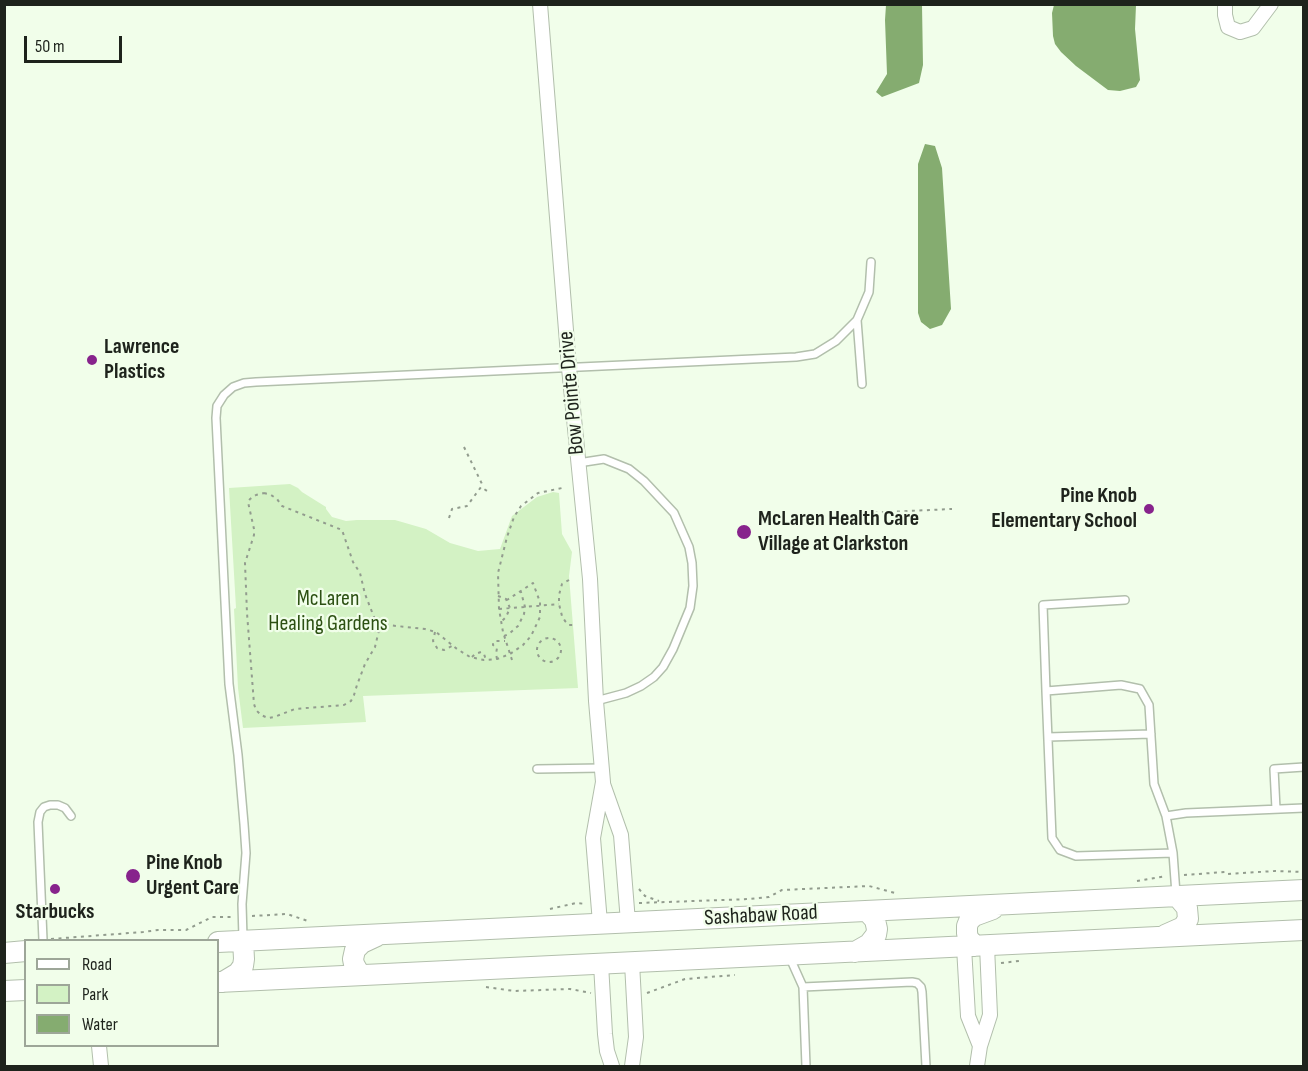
<!DOCTYPE html>
<html>
<head>
<meta charset="utf-8">
<style>
  body { margin:0 }
  #map { position:relative; width:1308px; height:1071px; overflow:hidden; background:#f1feea; font-family:"Sofia Sans Condensed",sans-serif }
  canvas { display:block }
  .frame { position:absolute; inset:0; border:6px solid #1e231c; pointer-events:none }
  .legend { position:absolute; left:24px; top:939px; width:195px; height:108px; box-sizing:border-box; background:#f1feea; border:2px solid #9da698; margin:0; padding:8px 10px; list-style:none; font-size:18px; color:#1e231c }
  .legend li { display:flex; align-items:center; gap:12px; height:30px }
  .legend b { width:30px; border:2px solid #9da698 }
  .scale { position:absolute; left:24px; top:36px; width:98px; height:27px; box-sizing:border-box; border:3px solid #1e231c; border-top:0; padding-left:8px; font-size:18px; line-height:21px; white-space:nowrap; color:#1e231c; -webkit-text-stroke:4px #f1feea; paint-order:stroke }
</style>
</head>
<body>
<div id="map">
<canvas width="1308" height="1071"></canvas>
<div class="frame"></div>
<ul class="legend">
<li><b style="height:8px;background:#fff"></b>Road</li>
<li><b style="height:16px;background:#d3f2c4"></b>Park</li>
<li><b style="height:16px;background:#85ac70"></b>Water</li>
</ul>
<div class="scale">50 m</div>
</div>
<script>
const g = document.querySelector('canvas').getContext('2d');
g.lineJoin = 'round';
function paint(path, color) {
  g.fillStyle = color;
  g.fill(path, 'evenodd');
}
function poly(rows) {
  const path = new Path2D();
  for (const r of rows) {
    if (r.length === 3) {
      path.moveTo(r[0] + r[2], r[1]);
      path.arc(r[0], r[1], r[2], 0, 2 * Math.PI);
      continue;
    }
    path.moveTo(r[0], r[1]);
    for (let i = 2; i < r.length; i += 2) path.lineTo(r[i], r[i + 1]);
  }
  return path;
}
function strokePath(path, color, width, dash) {
  g.strokeStyle = color;
  g.lineWidth = width;
  g.lineCap = dash ? 'butt' : 'round';
  g.setLineDash(dash || []);
  g.stroke(path);
}
function drawText(font, color, halo, rows, align = 'center') {
  g.font = font + ' "Sofia Sans Condensed",sans-serif';
  g.lineWidth = 4.5;
  g.setLineDash([]);
  g.textBaseline = 'middle';
  g.strokeStyle = halo;
  g.fillStyle = color;
  for (const [text, x, y, turn = 0] of rows) {
    g.save();
    g.translate(x, y);
    g.rotate((+turn || 0) * Math.PI / 180);
    g.textAlign = isNaN(turn) ? turn : align;
    if (halo) g.strokeText(text, 0, 0);
    g.fillText(text, 0, 0);
    g.restore();
  }
}
paint(poly([
  [290,484,298,488,302,492,326,507,326,509,332,517,346,521,357,520,395,520,426,529,450,543,478,551,500,549,512,516,537,497,553,492,559,493,562,534,572,552,569,576,578,688,363,696,366,722,243,728,238,688,234,609,236,608,229,488]
]), '#d3f2c4');
paint(poly([
  [886,5,922,5,923,65,919,83,882,97,876,92,887,74,885,20],
  [1054,5,1136,5,1135,29,1140,80,1136,87,1120,91,1108,90,1076,66,1061,52,1055,44,1053,36,1052,13],
  [925,144,935,146,942,168,951,309,942,325,930,329,921,322,918,313,918,164]
]), '#85ac70');
const lane = poly([
  [857,320,862,384],
  [578,463,604,459,629,469,644,481,674,513,689,547,692,563,693,586,690,608,673,649,663,667,654,677,641,686,626,693,596,701],
  [1125,600,1043,605,1046,691,1121,685,1140,689,1149,705,1154,784,1166,816,1173,853,1176,894],
  [1046,691,1052,838,1060,850,1076,856,1173,853],
  [1048,737,1151,734],
  [537,769,602,768],
  [1276,809,1274,769,1304,767],
  [1166,816,1186,813,1304,808],
  [243,938,242,904,246,853,244,824,238,755,229,684,216,418,217,406,224,395,233,387,244,383,256,382,796,357,815,354,836,341,857,320,869,292,871,262],
  [43,940,38,822,40,812,44,807,50,805,58,805,65,808,71,816],
  [790,958,803,987,806,1066],
  [803,987,912,982,917,983,921,987,922,992,926,1066]
]);
const street = poly([
  [540,4,569,368,590,579,596,701,603,782,593,838,600,923],
  [1225,4,1225,15,1228,27,1240,32,1253,28,1271,4],
  [603,784,621,835,628,922],
  [964,947,968,1016,980,1046],
  [632,963,636,1037,632,1066],
  [601,964,605,1034,607,1051,612,1066],
  [99,1046,101,1066],
  [977,1066,980,1046,990,1015,987,946]
]);
const secondary = poly([
  [1165,935,1183,927,1188,919,1187,908,1177,896],
  [218,942,1304,890],
  [975,946,968,938,967,933,967,926,969,921,974,916,993,909],
  [855,952,869,944,876,935,877,929,875,920,867,911],
  [4,953,26,951],
  [360,975,354,964,353,959,355,950,362,943,377,936],
  [218,982,1304,930],
  [223,982,238,973,243,966,244,959,243,940],
  [4,991,26,990]
]);
strokePath(lane, '#b2bfac', 10);
strokePath(street, '#b2bfac', 16);
strokePath(secondary, '#b2bfac', 22);
strokePath(poly([
  [464,447,482,484,481,487],
  [264,493,271,495,277,499,282,506,342,530,353,562,360,573,365,594,379,630,375,647,365,664,357,685,354,695,351,701,344,705,295,709,274,717,268,718,261,715,256,710,254,704,247,613,245,563,254,535,254,529,248,502,250,499,256,495,264,493],
  [822,515,952,509],
  [449,518,452,509,467,506,481,487,490,493],
  [569,580,562,584,559,595,559,604,562,616,565,621,569,625,573,625],
  [498,596,506,599,510,608,506,617,501,622],
  [499,609,559,604],
  [378,624,425,629,436,632,457,649,470,657,484,660,497,659,510,654,523,645,531,636,540,617,540,602,533,583,507,600],
  [435,632,433,641,437,648,444,650,452,646],
  [504,636,509,634,518,626,524,614,525,607,521,592],
  [549,650,12],
  [472,657,475,654,481,652,484,654,486,660],
  [497,659,496,654,497,648,493,645,493,643,495,641,505,641],
  [512,660,503,632,499,609,498,573,507,537,514,517,521,506,538,493,562,488],
  [1184,875,1225,872,1227,874,1275,871,1304,872],
  [1137,881,1166,876],
  [639,889,645,896,659,901],
  [639,903,750,899,769,897,782,890,869,886,895,893],
  [550,909,576,903,586,904],
  [252,916,287,914,308,921],
  [51,939,143,932,158,930,186,930,212,917,232,917],
  [1001,963,1019,961],
  [486,987,514,991,570,989,591,993],
  [647,993,685,979,735,975]
]), '#929c8e', 2, [3, 4.5]);
strokePath(lane, '#fff', 7);
strokePath(street, '#fff', 14);
strokePath(secondary, '#fff', 20);
for (const [x, y, r, color] of [
  [92,360,6,"#87238c"],
  [1149,509,6,"#87238c"],
  [744,532,8,"#87238c"],
  [133,876,8,"#87238c"],
  [55,889,6,"#87238c"]
]) {
  const dot = new Path2D();
  dot.arc(x, y, r, 0, 2 * Math.PI);
  g.fillStyle = color;
  g.fill(dot);
  strokePath(dot, '#f1feea', 2);
}
drawText('bold 22px', '#1e231c', '#f1feea', [
  ["Lawrence",104,347],
  ["Plastics",104,372],
  ["Pine Knob",1137,496,"right"],
  ["Elementary School",1137,521,"right"],
  ["McLaren Health Care",758,519],
  ["Village at Clarkston",758,544],
  ["Pine Knob",146,863],
  ["Urgent Care",146,888],
  ["Starbucks",55,912,"center"]
], 'left');
drawText('22px', '#1e231c', '#f1feea', [
  ["Bow Pointe Drive",572,393,-95],
  ["Sashabaw Road",761,916,-3]
]);
drawText('22px', '#2c5012', '#f1feea', [
  ["McLaren",328,599],
  ["Healing Gardens",328,624]
]);
</script>
</body>
</html>
